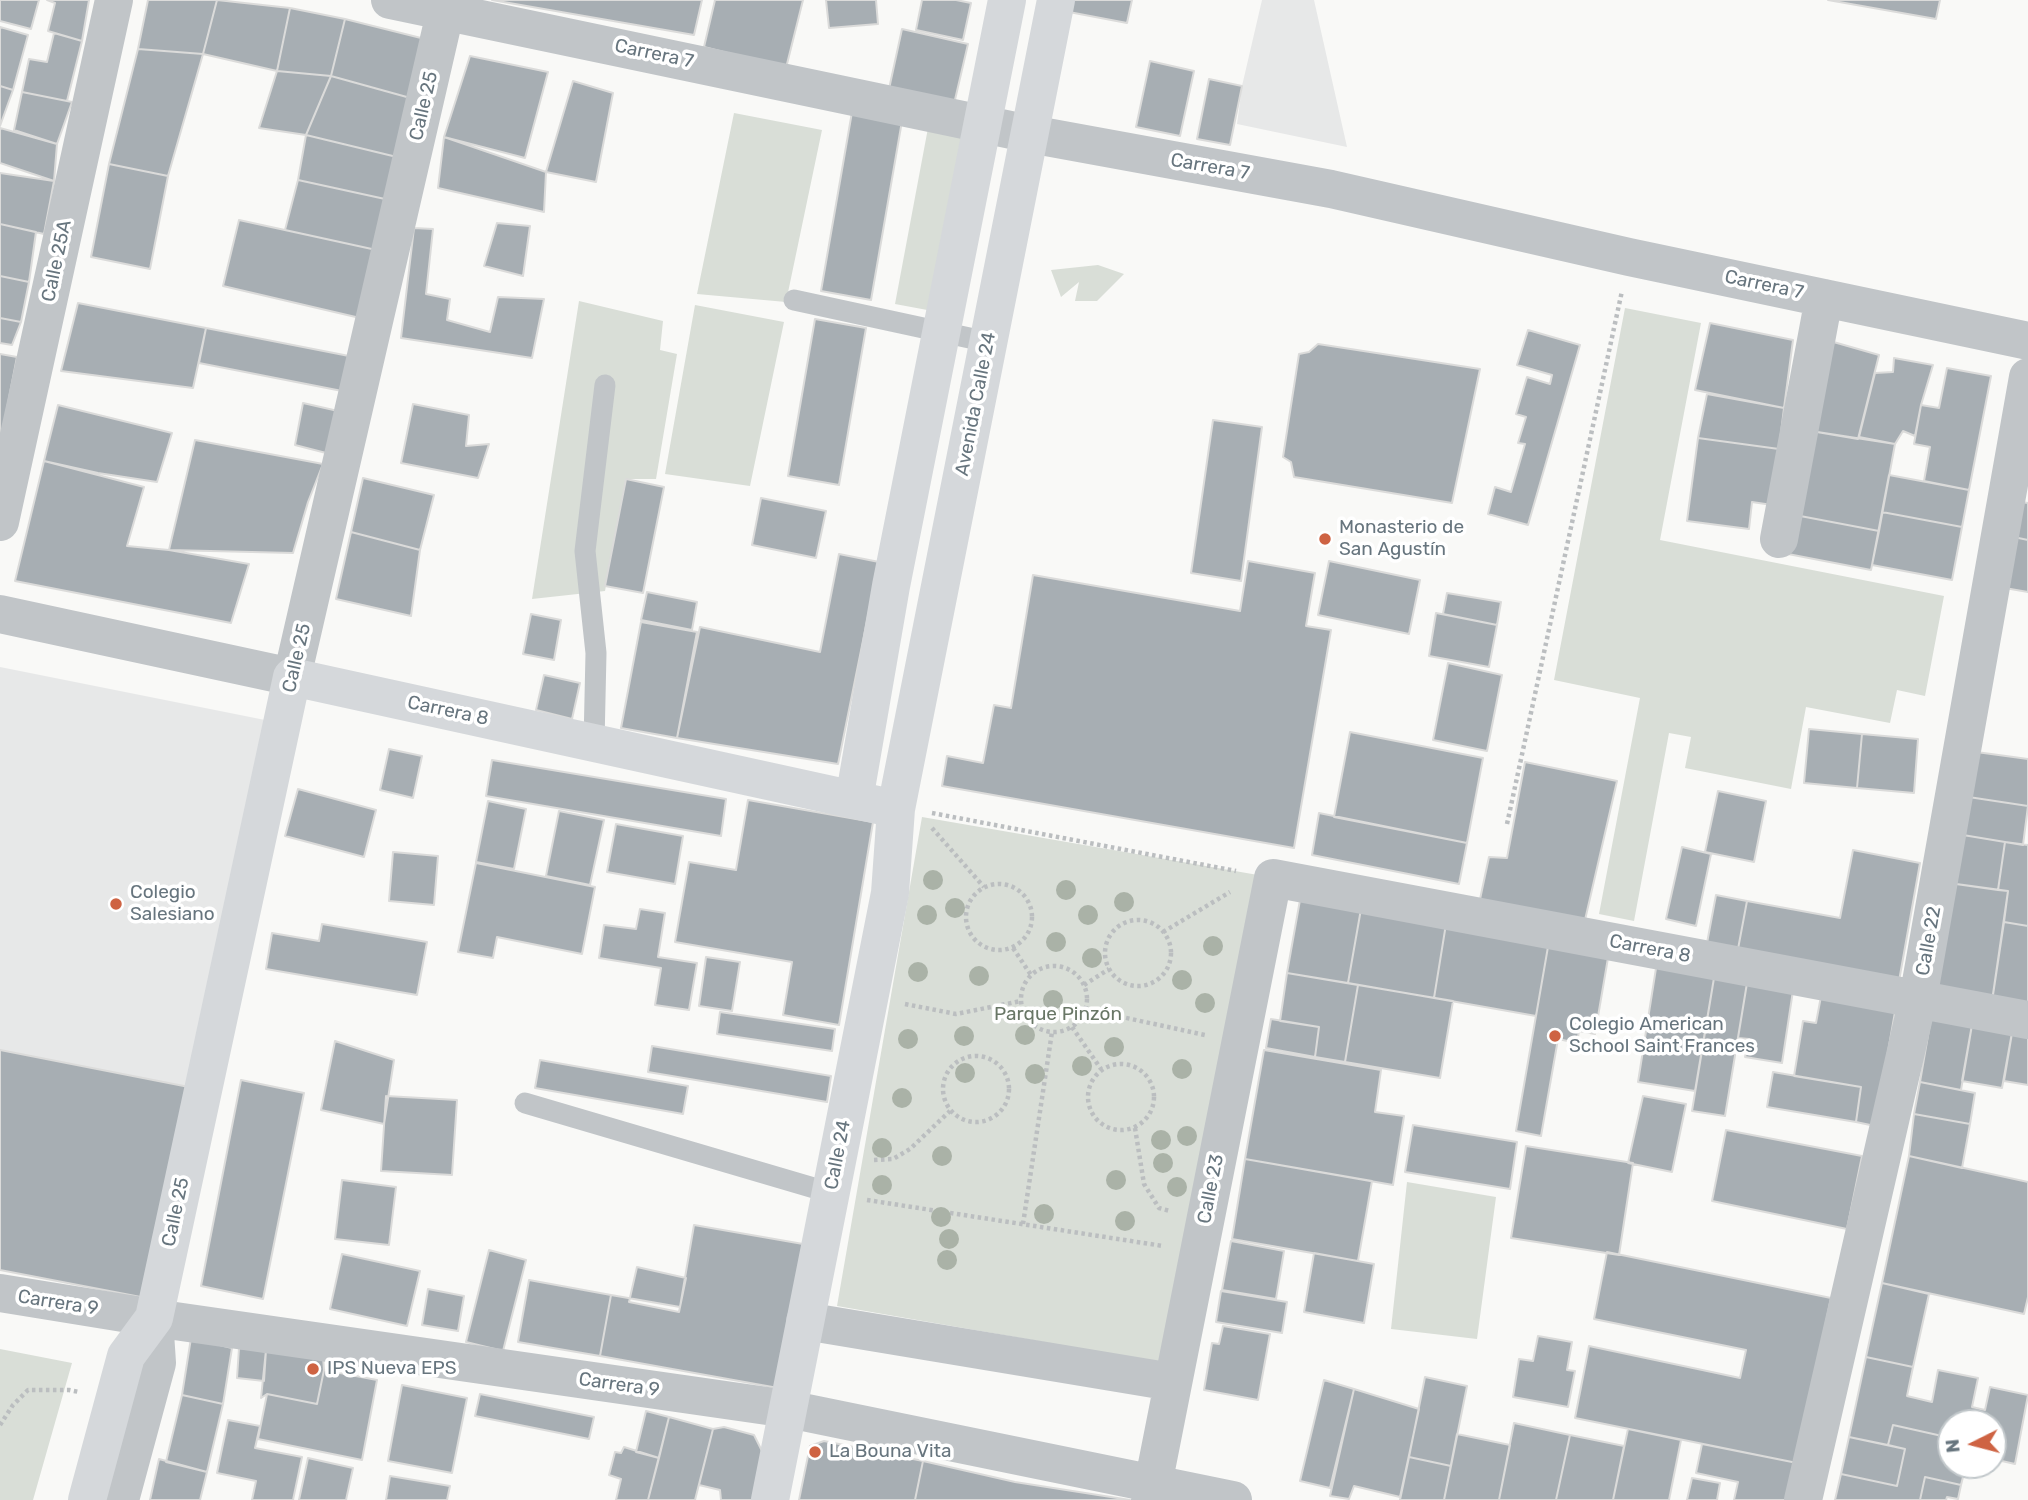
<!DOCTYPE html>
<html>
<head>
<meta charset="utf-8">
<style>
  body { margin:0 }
  #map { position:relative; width:2028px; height:1500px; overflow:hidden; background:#f9f9f7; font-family:Rubik,sans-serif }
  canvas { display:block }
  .north { position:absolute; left:1937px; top:1409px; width:70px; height:70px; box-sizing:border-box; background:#fff; border:2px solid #c2c8cb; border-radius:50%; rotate:264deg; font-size:19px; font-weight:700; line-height:28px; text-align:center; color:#67757e }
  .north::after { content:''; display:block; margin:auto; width:24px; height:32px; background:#ce6343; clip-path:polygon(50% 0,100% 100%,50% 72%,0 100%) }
</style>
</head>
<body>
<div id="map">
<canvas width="2028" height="1500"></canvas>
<div class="north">N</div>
</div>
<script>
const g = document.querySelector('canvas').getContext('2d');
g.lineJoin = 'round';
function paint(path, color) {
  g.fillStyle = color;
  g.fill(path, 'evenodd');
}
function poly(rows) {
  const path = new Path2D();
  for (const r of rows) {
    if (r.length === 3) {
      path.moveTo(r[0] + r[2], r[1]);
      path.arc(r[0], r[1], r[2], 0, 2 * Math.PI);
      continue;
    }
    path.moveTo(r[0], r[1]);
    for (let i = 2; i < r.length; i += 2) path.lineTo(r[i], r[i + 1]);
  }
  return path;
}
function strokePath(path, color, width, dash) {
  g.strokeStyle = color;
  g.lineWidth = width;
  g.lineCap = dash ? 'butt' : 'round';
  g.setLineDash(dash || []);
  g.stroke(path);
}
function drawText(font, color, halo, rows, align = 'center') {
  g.font = font + ' Rubik,sans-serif';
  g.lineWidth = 7;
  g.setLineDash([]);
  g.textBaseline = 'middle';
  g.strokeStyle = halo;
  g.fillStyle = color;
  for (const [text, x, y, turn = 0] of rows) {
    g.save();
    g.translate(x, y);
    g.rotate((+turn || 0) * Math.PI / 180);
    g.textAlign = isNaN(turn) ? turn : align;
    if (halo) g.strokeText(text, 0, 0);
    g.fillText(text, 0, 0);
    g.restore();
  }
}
paint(poly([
  [1262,0,1314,0,1347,147,1237,124,1242,86],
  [0,667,270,721,151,1299,0,1270]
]), '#e7e8e8');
paint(poly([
  [734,113,822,130,786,302,697,294],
  [928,128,972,137,938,312,895,304],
  [1098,265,1124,274,1097,301,1075,301,1079,282,1061,297,1051,270],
  [579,301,663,321,660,350,677,354,656,479,626,479,605,591,532,599],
  [695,305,784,322,750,486,665,474],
  [1625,308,1701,323,1660,540,1944,596,1925,696,1897,690,1890,723,1806,707,1791,789,1685,768,1691,737,1669,733,1634,921,1599,914,1640,698,1554,680],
  [922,817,1258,875,1164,1363,837,1306],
  [1407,1182,1496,1197,1477,1339,1391,1329],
  [0,1349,72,1363,33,1500,0,1500]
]), '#d9ded7');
const building = poly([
  [0,0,39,0,31,29,0,21,0,0],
  [47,0,89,0,82,41,48,31,55,3,47,0],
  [148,0,217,0,203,54,138,49,148,0],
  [217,0,290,8,277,71,203,54,217,0],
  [492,0,702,0,694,35,492,0],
  [715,0,803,0,786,68,704,47,715,0],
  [826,0,876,0,878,24,829,28,826,0],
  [922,0,956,0,971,3,963,40,916,30,922,0],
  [1071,0,1132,0,1127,23,1069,12,1071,0],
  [1828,0,1940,0,1936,19,1828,0],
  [290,8,345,19,331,76,277,71,290,8],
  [345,19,425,39,414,99,331,76,345,19],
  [0,27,28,35,13,90,0,86,0,27],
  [902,29,968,44,954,104,889,89,902,29],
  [54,33,82,41,67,101,22,92,29,59,47,62,54,33],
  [138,49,203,54,168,176,109,164,138,49],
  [470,56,548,72,525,158,444,137,470,56],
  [1150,61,1194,71,1180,136,1136,127,1150,61],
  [277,71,331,76,306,135,259,128,277,71],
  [331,76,414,99,401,158,306,135,331,76],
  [1209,79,1242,86,1230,145,1197,139,1209,79],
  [573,81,613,93,596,182,546,172,573,81],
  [0,86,13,90,0,126,0,86],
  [22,92,72,102,57,144,14,130,22,92],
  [852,112,902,121,871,300,821,291,852,112],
  [0,128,57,144,54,181,0,163,0,128],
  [306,135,401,158,385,199,298,180,306,135],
  [444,137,546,172,544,212,438,188,444,137],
  [109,164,168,176,150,269,91,257,109,164],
  [0,173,54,181,44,234,0,224,0,173],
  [298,180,385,199,381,251,285,230,298,180],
  [239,220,381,251,360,318,223,286,239,220],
  [497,223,530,226,523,276,484,266,497,223],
  [0,224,36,232,29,282,0,276,0,224],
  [414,228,433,229,426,294,450,299,447,320,490,332,498,297,544,299,532,358,401,338,414,228],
  [0,276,29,282,21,322,0,318,0,276],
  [78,303,206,328,193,388,61,371,78,303],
  [0,318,21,322,12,345,0,343,0,318],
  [815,319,866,328,839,485,788,476,815,319],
  [1710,323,1793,340,1784,408,1695,390,1710,323],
  [206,328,349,356,342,391,199,363,206,328],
  [1528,330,1580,345,1528,525,1488,514,1495,487,1511,492,1525,444,1518,443,1526,417,1516,414,1527,377,1550,384,1552,375,1517,365,1528,330],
  [1830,341,1879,355,1858,439,1811,431,1830,341],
  [1318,344,1480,369,1452,503,1294,477,1291,462,1283,457,1299,354,1309,352,1318,344],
  [0,354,17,357,0,445,0,354],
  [1894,358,1933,365,1921,405,1915,436,1903,431,1895,444,1859,437,1875,373,1893,372,1894,358],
  [1947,368,1991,376,1969,490,1924,481,1930,447,1914,444,1921,405,1939,408,1947,368],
  [1707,394,1784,408,1779,449,1698,438,1707,394],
  [303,403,338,411,330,454,295,445,303,403],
  [413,404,469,415,466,446,489,444,478,478,401,463,413,404],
  [58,405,172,433,157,482,98,473,44,461,58,405],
  [1213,420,1262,427,1241,581,1191,573,1213,420],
  [1811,431,1895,444,1879,531,1795,515,1811,431],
  [1698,438,1779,449,1772,505,1752,502,1749,529,1687,521,1698,438],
  [195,440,323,464,308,502,293,553,169,550,195,440],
  [44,461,144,487,127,546,169,550,249,564,231,623,15,581,44,461],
  [1889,475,1969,490,1962,527,1882,512,1889,475],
  [363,478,434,495,420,550,351,532,363,478],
  [626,479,664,487,643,593,605,586,626,479],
  [761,498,826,511,816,558,752,545,761,498],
  [2015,501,2028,503,2028,540,2009,536,2015,501],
  [1882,512,1962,527,1952,580,1872,565,1882,512],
  [1795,515,1879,531,1871,570,1788,554,1795,515],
  [351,532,420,550,411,616,336,599,351,532],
  [2009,536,2028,540,2028,592,1999,587,2009,536],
  [839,554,879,562,838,764,677,738,700,627,820,652,839,554],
  [1248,561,1315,573,1306,626,1331,630,1294,848,942,786,947,756,983,763,994,705,1011,708,1033,575,1240,611,1248,561],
  [1329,561,1420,580,1409,634,1318,615,1329,561],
  [647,592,697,602,692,630,641,620,647,592],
  [1447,593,1501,602,1497,625,1443,614,1447,593],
  [1436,613,1497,625,1489,667,1429,656,1436,613],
  [531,614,561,620,554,660,523,654,531,614],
  [641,622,697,632,677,738,621,728,641,622],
  [1448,663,1502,675,1487,751,1433,740,1448,663],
  [544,675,580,683,572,719,536,710,544,675],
  [1809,729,1862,734,1857,788,1804,783,1809,729],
  [1350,732,1483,758,1467,843,1334,817,1350,732],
  [1862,734,1918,739,1914,793,1857,788,1862,734],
  [389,749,422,756,413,798,380,790,389,749],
  [1969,751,2028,759,2028,806,1962,796,1969,751],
  [492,760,726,799,721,836,486,796,492,760],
  [1525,762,1617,781,1585,920,1479,904,1489,857,1507,858,1525,762],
  [298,789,376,810,364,857,285,836,298,789],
  [1718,791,1766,801,1754,862,1705,852,1718,791],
  [1962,796,2028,806,2023,845,1957,834,1962,796],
  [748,800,873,822,839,1025,783,1015,792,962,675,942,689,862,736,870,748,800],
  [488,801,526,809,514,869,476,862,488,801],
  [559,811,604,820,590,885,546,876,559,811],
  [1319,813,1467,843,1459,884,1312,855,1319,813],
  [616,824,683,836,675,884,607,872,616,824],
  [1957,834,2005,842,1998,890,1949,883,1957,834],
  [2005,842,2028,845,2028,926,2004,922,2008,891,1998,890,2005,842],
  [1682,847,1711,854,1696,926,1666,919,1682,847],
  [1853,850,1920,863,1899,981,1738,949,1747,901,1840,918,1853,850],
  [393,852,438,856,434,905,389,901,393,852],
  [476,863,595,887,582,954,497,937,493,958,458,952,476,863],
  [1949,883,2008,891,1991,1008,1933,1000,1949,883],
  [1716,895,1747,901,1738,949,1707,943,1716,895],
  [1300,900,1361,909,1348,983,1287,973,1300,900],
  [640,909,665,913,658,957,697,963,689,1010,655,1005,661,968,599,958,604,925,636,929,640,909],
  [1361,909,1446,924,1434,998,1348,983,1361,909],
  [2004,922,2028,926,2028,1014,1991,1008,2004,922],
  [322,924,427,942,417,995,266,969,272,933,319,941,322,924],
  [1446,924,1549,941,1536,1016,1434,998,1446,924],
  [1549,941,1609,952,1595,1034,1579,1031,1577,1043,1558,1039,1541,1136,1516,1131,1549,941],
  [706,957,740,962,732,1011,699,1006,706,957],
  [1657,962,1715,972,1695,1091,1638,1082,1657,962],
  [1715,972,1748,977,1725,1116,1692,1111,1715,972],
  [1287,973,1358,985,1345,1062,1315,1057,1319,1027,1280,1021,1287,973],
  [1748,977,1794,984,1782,1063,1745,1057,1749,1039,1738,1038,1748,977],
  [1358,985,1453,1001,1440,1078,1345,1062,1358,985],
  [1822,991,1895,1012,1875,1126,1856,1122,1861,1087,1794,1076,1803,1021,1816,1023,1822,991],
  [720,1012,835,1029,832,1051,717,1034,720,1012],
  [1932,1012,1973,1019,1961,1090,1920,1082,1932,1012],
  [1271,1019,1319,1027,1315,1057,1266,1048,1271,1019],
  [1973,1019,2013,1027,2002,1088,1962,1081,1973,1019],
  [2013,1027,2028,1029,2028,1085,2004,1081,2013,1027],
  [335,1041,394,1060,384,1124,321,1110,335,1041],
  [652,1046,831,1076,827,1102,648,1072,652,1046],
  [0,1050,194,1088,151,1299,0,1270,0,1050],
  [1264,1050,1381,1070,1375,1112,1404,1116,1393,1185,1245,1159,1264,1050],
  [540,1060,688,1086,683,1114,535,1088,540,1060],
  [1773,1072,1861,1087,1856,1122,1767,1107,1773,1072],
  [241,1080,304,1093,263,1299,201,1286,241,1080],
  [1920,1082,1975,1093,1970,1124,1914,1114,1920,1082],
  [386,1096,457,1100,452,1175,381,1171,386,1096],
  [1643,1096,1686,1104,1672,1172,1628,1163,1643,1096],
  [1914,1114,1970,1124,1962,1168,1909,1156,1914,1114],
  [1413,1125,1517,1142,1510,1189,1405,1172,1413,1125],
  [1726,1130,1862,1156,1847,1229,1712,1201,1726,1130],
  [1526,1146,1633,1163,1619,1255,1511,1238,1526,1146],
  [1909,1156,2028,1182,2028,1297,2024,1314,1882,1283,1909,1156],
  [1245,1159,1372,1181,1358,1261,1232,1239,1245,1159],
  [342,1180,396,1187,389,1245,335,1239,342,1180],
  [694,1225,803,1244,778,1388,600,1356,611,1295,680,1307,694,1225],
  [1231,1241,1284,1251,1276,1299,1222,1290,1231,1241],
  [489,1250,526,1260,503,1351,466,1342,489,1250],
  [1607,1252,1831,1298,1797,1463,1575,1418,1589,1346,1740,1378,1746,1350,1594,1319,1607,1252],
  [1314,1253,1374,1264,1364,1323,1304,1312,1314,1253],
  [342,1254,420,1271,407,1326,330,1309,342,1254],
  [637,1267,686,1278,679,1312,629,1302,637,1267],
  [529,1280,611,1295,600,1356,518,1342,529,1280],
  [1882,1283,1929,1294,1913,1367,1866,1357,1882,1283],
  [428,1289,464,1296,458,1331,422,1325,428,1289],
  [1221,1291,1287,1302,1282,1333,1216,1322,1221,1291],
  [1223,1326,1270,1334,1258,1400,1204,1390,1212,1343,1219,1344,1223,1326],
  [1538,1336,1572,1342,1567,1370,1575,1371,1568,1407,1513,1397,1519,1359,1533,1361,1538,1336],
  [191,1338,232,1348,223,1404,182,1395,191,1338],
  [239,1348,266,1350,264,1381,237,1378,239,1348],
  [266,1350,323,1357,324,1370,317,1404,267,1394,261,1398,266,1350],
  [1866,1357,1913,1367,1907,1396,1932,1402,1938,1370,1978,1378,1972,1407,1985,1410,1990,1387,2028,1395,2015,1464,1993,1459,1993,1423,1951,1423,1951,1438,1893,1425,1888,1445,1849,1437,1866,1357],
  [324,1370,377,1380,362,1460,258,1439,267,1394,317,1404,324,1370],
  [1425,1377,1467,1386,1451,1466,1409,1457,1425,1377],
  [1324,1380,1354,1389,1330,1488,1300,1481,1324,1380],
  [402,1385,467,1398,452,1473,388,1461,402,1385],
  [1354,1389,1419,1409,1400,1497,1354,1486,1349,1499,1330,1496,1354,1389],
  [480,1394,594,1417,589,1439,475,1416,480,1394],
  [182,1395,223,1404,207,1472,166,1462,182,1395],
  [646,1411,669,1417,659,1458,636,1452,646,1411],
  [669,1417,713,1429,695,1500,648,1500,669,1417],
  [228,1420,260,1426,255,1448,302,1457,293,1500,252,1500,256,1481,217,1473,228,1420],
  [1514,1423,1570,1435,1556,1500,1499,1500,1514,1423],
  [1893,1425,1951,1438,1951,1465,1966,1465,1961,1485,1925,1477,1920,1500,1835,1500,1841,1474,1897,1486,1905,1449,1888,1445,1893,1425],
  [724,1427,754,1435,764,1455,754,1500,721,1500,720,1490,699,1485,713,1429,724,1427],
  [1628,1429,1681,1440,1669,1500,1613,1500,1628,1429],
  [1457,1434,1510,1445,1499,1500,1444,1500,1457,1434],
  [1570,1435,1624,1446,1613,1500,1556,1500,1570,1435],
  [1849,1437,1905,1449,1897,1486,1841,1474,1849,1437],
  [824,1441,923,1461,915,1500,799,1500,810,1446,824,1441],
  [1702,1444,1797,1463,1790,1500,1734,1500,1738,1482,1696,1473,1702,1444],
  [624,1447,659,1458,648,1500,616,1500,621,1479,609,1475,615,1452,621,1453,624,1447],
  [1409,1457,1451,1466,1444,1500,1400,1500,1409,1457],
  [308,1458,353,1468,346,1500,299,1500,308,1458],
  [159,1459,207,1472,200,1500,150,1500,159,1459],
  [923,1461,1015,1482,1130,1500,915,1500,923,1461],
  [390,1476,450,1486,447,1500,386,1500,390,1476],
  [1925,1477,1961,1485,1958,1499,1947,1497,1946,1500,1920,1500,1925,1477],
  [1692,1478,1720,1483,1717,1500,1687,1500,1692,1478]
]);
paint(building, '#a7aeb3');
strokePath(building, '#dbdbda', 2);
strokePath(poly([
  [932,813,1236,871],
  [1507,824,1622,291],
  [932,828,984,887],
  [999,917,33],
  [1138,953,33],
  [1163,932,1230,892],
  [1013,948,1031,975],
  [1054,999,33],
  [1084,985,1109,969],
  [905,1004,956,1014,1021,1001],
  [1085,1009,1205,1035],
  [1072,1027,1101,1069],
  [976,1089,33],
  [1121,1097,33],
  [1135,1128,1144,1184,1159,1208,1170,1211],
  [874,1160,893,1159,910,1149,950,1111],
  [867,1200,1163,1246],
  [1023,1224,1052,1032],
  [0,1425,13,1405,28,1390,69,1390,79,1392]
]), '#bbbec0', 4.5, [3.5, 3.5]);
strokePath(poly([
  [794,300,988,342],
  [594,743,596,653,585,551,605,385],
  [525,1103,831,1193]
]), '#c1c5c8', 21);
strokePath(poly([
  [390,0,1030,134,1331,189,1629,257,2028,341],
  [0,522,114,0],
  [1779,539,1824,298],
  [0,614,292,677,448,0],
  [0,1293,154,1318,788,1409,1233,1500],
  [805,1321,1172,1382],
  [120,1500,157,1363,154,1318],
  [1150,1500,1273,878,2028,1020],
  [1803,1500,1918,999,2028,377]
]), '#c1c5c8', 38);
strokePath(poly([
  [854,800,891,586,1007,0],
  [87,1500,126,1356,154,1318,292,677,896,809],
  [770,1500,890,893,896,809,1056,0]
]), '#d5d8db', 38);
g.fillStyle = '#aab2a7';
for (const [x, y] of [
  [933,880],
  [1066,890],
  [1124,902],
  [955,908],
  [927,915],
  [1088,915],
  [1056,942],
  [1213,946],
  [1092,958],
  [918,972],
  [979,976],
  [1182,980],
  [1053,1000],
  [1205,1003],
  [1025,1035],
  [964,1036],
  [908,1039],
  [1114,1047],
  [1082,1066],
  [1182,1069],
  [965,1073],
  [1035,1074],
  [902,1098],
  [1187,1136],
  [1161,1140],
  [882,1148],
  [942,1156],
  [1163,1163],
  [1116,1180],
  [882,1185],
  [1177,1187],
  [1044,1214],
  [941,1217],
  [1125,1221],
  [949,1239],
  [947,1260]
]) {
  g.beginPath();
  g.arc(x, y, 10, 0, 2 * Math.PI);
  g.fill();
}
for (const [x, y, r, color] of [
  [1325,539,7,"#ce6343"],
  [116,904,7,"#ce6343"],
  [1555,1036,7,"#ce6343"],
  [313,1369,7,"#ce6343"],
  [815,1452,7,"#ce6343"]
]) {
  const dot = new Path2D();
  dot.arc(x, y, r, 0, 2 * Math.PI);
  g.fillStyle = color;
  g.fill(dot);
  strokePath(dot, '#fff', 2.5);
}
drawText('19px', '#67757e', '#fff', [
  ["Carrera 7",654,54,12],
  ["Calle 25",424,106,-77],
  ["Carrera 7",1210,167,10],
  ["Calle 25A",57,261,-78],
  ["Carrera 7",1764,285,12],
  ["Avenida Calle 24",976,404,-79],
  ["Calle 25",297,658,-77],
  ["Carrera 8",448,711,12],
  ["Calle 22",1929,941,-80],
  ["Carrera 8",1650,949,11],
  ["Calle 24",838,1155,-79],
  ["Calle 23",1211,1189,-79],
  ["Calle 25",176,1212,-78],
  ["Carrera 9",58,1303,9],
  ["Carrera 9",619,1385,8]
]);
drawText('19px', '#67757e', '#fff', [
  ["Monasterio de",1339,528],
  ["San Agustín",1339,550],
  ["Colegio",130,893],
  ["Salesiano",130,915],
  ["Colegio American",1569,1025],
  ["School Saint Frances",1569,1047],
  ["IPS Nueva EPS",327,1369],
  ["La Bouna Vita",829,1452]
], 'left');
drawText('19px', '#697766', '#fff', [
  ["Parque Pinzón",1058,1015]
]);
</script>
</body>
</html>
